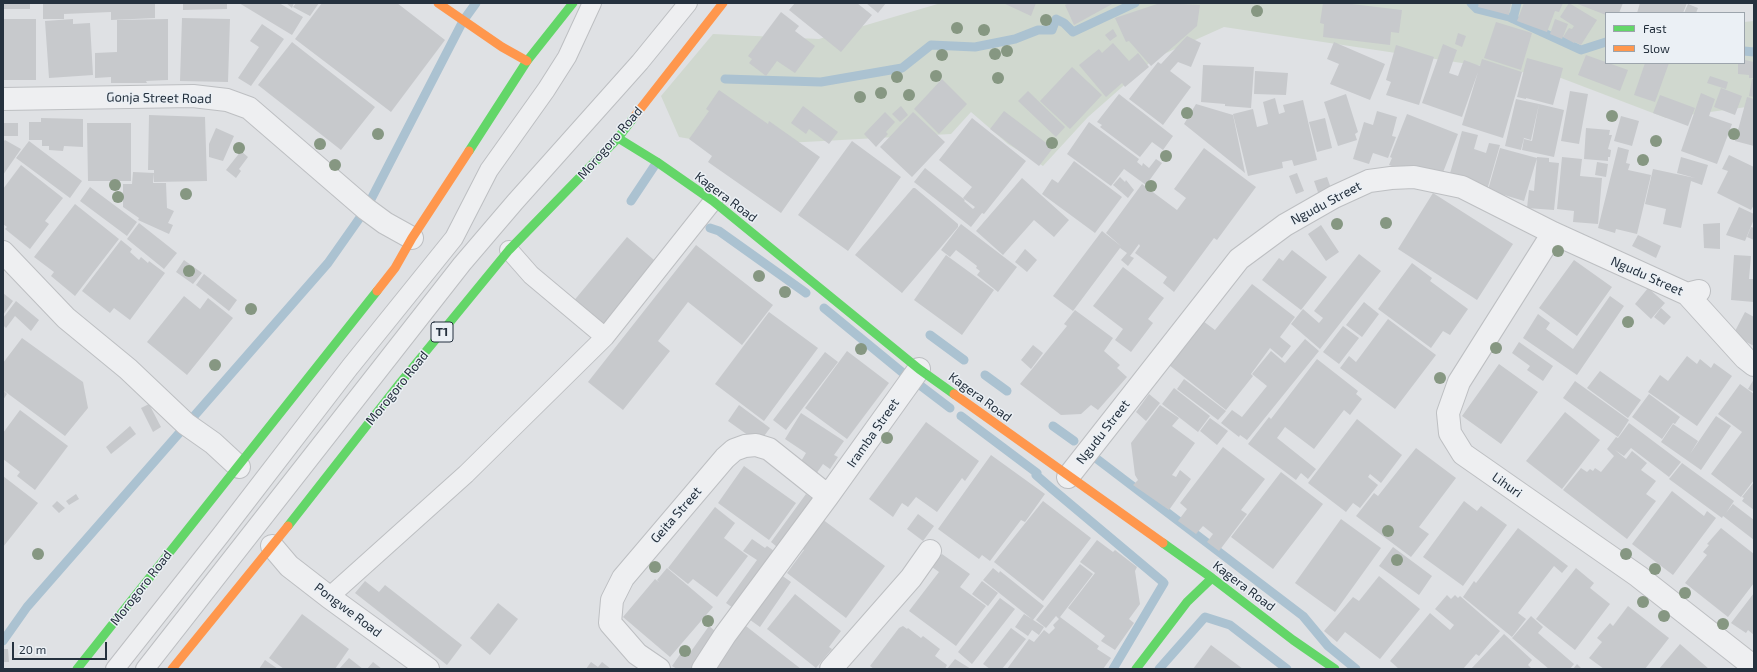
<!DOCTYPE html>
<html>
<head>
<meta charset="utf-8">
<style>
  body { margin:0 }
  #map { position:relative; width:1757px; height:672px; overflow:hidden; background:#dfe1e4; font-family:"Exo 2",sans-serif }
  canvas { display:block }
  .frame { position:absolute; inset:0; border:4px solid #25313e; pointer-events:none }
  .legend { position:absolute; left:1605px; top:12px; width:140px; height:52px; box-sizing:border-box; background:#ebf0f5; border:1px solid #9ca4ac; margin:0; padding:5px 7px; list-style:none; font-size:12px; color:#25313e }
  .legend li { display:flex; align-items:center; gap:8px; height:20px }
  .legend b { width:20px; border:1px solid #9ca4ac }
  .scale { position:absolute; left:12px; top:642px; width:95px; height:18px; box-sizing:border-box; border:2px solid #25313e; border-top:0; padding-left:5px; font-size:12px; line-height:14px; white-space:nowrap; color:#25313e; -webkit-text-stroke:3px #ebf0f5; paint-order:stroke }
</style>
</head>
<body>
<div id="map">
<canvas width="1757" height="672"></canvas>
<div class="frame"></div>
<ul class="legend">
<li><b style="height:5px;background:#63d668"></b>Fast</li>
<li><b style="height:5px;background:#ff974d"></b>Slow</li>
</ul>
<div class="scale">20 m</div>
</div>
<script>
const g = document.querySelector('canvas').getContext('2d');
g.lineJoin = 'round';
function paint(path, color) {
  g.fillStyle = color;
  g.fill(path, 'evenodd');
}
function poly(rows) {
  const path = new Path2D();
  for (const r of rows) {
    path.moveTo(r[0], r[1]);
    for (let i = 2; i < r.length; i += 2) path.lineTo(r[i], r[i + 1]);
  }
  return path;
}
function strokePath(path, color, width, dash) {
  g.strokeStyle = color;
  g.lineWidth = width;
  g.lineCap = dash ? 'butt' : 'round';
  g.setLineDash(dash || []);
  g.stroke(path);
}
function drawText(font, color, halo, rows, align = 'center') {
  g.font = font + ' "Exo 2",sans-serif';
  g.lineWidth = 3;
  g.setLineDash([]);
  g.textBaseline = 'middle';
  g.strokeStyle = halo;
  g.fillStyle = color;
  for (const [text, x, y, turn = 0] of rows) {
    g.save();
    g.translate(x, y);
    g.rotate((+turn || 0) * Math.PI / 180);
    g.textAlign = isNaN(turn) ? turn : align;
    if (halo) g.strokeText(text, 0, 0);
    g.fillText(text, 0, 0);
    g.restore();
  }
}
paint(poly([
  [941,3,1583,3,1626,13,1606,13,1606,63,1744,63,1744,22,1754,21,1754,106,1666,118,1561,78,1224,27,1155,58,1088,117,1043,166,1008,144,971,112,951,134,731,146,679,137,661,96,713,34,819,39]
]), '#d0d8cf');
strokePath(poly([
  [1471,3,1477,9,1509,17,1581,50,1606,42],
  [1513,19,1517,3],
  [1744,51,1754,52],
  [725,79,821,82,902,68,931,45,975,47,1015,39,1038,30,1052,30,1056,19,1064,23,1073,32,1135,3],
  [631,201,657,162],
  [710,228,719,231,806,293],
  [824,308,908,377],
  [930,335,964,360],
  [985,375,1007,391],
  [921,386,950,408],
  [961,416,1037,473,1036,475,1051,488,1163,582],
  [1053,426,1074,441],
  [1097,459,1303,616,1328,646,1356,669],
  [3,641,27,607,328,263,366,209,463,21,476,3],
  [1113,669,1164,583],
  [1159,669,1205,617,1230,625,1287,669]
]), '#abc2d1', 9);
paint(poly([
  [3,3,30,3,30,9,3,9],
  [43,3,155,3,155,18,111,20,111,12,64,14,64,19,43,19],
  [183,3,227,3,227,9,183,10],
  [239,3,279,3,303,17,292,35],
  [286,3,294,3,292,8],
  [296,3,319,3,310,16,293,7],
  [322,3,397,3,445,40,391,112,295,39],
  [795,3,857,3,872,15,841,52,789,10],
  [866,3,886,3,878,13],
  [1003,3,1036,3,1031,16],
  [1069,3,1114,3,1074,25,1065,5],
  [1160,3,1200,5,1197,26,1151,66,1129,41,1126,42,1115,18],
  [1323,3,1343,3,1402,10,1399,33,1391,32,1390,45,1323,37,1324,24,1320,23],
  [1479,3,1511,3,1509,15,1478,7],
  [1524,3,1563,3,1559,12,1555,11,1547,32,1517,21],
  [1569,3,1597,20,1581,45,1575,42,1574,43,1563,37,1569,28,1572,29,1574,26,1560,17],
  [1575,3,1623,3,1619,13,1606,13,1606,15],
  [1640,3,1687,3,1683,13,1637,13],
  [1688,4,1698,8,1696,13,1684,13],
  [781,12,799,26,795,31,815,46,795,73,777,61,766,76,749,63,752,59,748,56],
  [182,18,230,19,228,82,180,81],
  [3,19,36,19,36,80,3,80],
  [73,19,73,24,90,23,93,75,49,78,45,21],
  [168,19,168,80,146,81,147,83,111,83,111,77,95,78,95,53,117,52,117,20],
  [1555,19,1568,24,1562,39,1550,34],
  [1496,22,1532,33,1521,70,1484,58],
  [262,24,284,39,251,86,238,78,259,47,250,41],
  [1113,29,1117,36,1110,41,1105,35],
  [1458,33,1466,36,1462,47,1455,44],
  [1187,36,1201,43,1191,67,1178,62,1170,71,1191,87,1163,125,1129,99,1158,62,1161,64],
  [292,42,375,107,341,150,258,85],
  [1334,42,1385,64,1370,100,1330,84,1339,64,1327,59],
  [1113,43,1129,61,1138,53,1149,67,1125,87,1122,83,1106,97,1079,65,1099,49,1102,53],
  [1443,44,1457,50,1449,73,1458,76,1464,60,1480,66,1482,59,1522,72,1503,138,1462,125,1478,72,1462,117,1422,103],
  [1396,45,1434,57,1419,105,1386,95,1391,82,1386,80],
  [1586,55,1628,70,1620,91,1578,75],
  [1527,58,1563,68,1553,105,1526,98,1526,99,1517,97],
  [1745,60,1754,62,1754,78,1749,78,1749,75,1738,74,1738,63,1744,63],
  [1645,63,1669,63,1655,102,1634,95],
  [1203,65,1254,67,1251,108,1225,106,1225,104,1201,102],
  [1072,67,1102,95,1070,129,1040,101],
  [1255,71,1288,73,1286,95,1254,94],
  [1710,76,1728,82,1726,89,1707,83],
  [942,79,967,104,939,134,914,109],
  [1752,79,1754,79,1754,97,1749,96],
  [1721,88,1742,96,1735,115,1714,107],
  [719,90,768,124,769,121,820,157,781,213,708,162,712,156,689,139,709,111,706,109],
  [1028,91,1065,127,1056,137,1018,101],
  [1570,91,1588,94,1579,144,1561,141],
  [1701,93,1715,99,1709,116,1732,124,1717,164,1681,151],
  [1119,94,1173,136,1163,150,1152,142,1140,157,1100,127,1102,125,1097,122],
  [1346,94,1358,132,1355,134,1357,140,1338,146,1324,102],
  [1660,95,1695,108,1688,126,1653,113],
  [1747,97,1754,99,1754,146,1735,141],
  [1275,98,1279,114,1285,112,1283,105,1303,100,1317,160,1294,166,1292,160,1282,162,1283,168,1248,176,1233,114,1253,109,1257,127,1268,124,1263,102],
  [1516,99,1539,104,1531,140,1521,137,1524,138,1521,150,1505,146],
  [1196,104,1233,115,1245,173,1184,124],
  [1539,104,1564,110,1554,157,1522,150,1524,139,1532,141],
  [803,106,838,132,829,144,809,129,806,134,791,123],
  [901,106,908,115,900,122,892,114],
  [1004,111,1053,148,1039,166,990,129],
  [1377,111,1397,117,1392,136,1396,137,1388,158,1373,153,1369,164,1353,159,1364,122,1373,125],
  [885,112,895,122,886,132,888,134,876,147,864,134],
  [913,112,945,142,912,177,880,147],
  [1407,114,1458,134,1440,180,1402,170,1389,165,1392,158,1390,157],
  [149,115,205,117,207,181,154,182,154,170,148,170],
  [1621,116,1639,121,1632,146,1614,141],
  [41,118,83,119,83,147,64,146,63,151,49,150,49,146,42,146,42,140,29,140,29,122,41,122],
  [972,118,1026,161,984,214,982,213,971,227,914,182,925,168,965,200,964,201,973,209,975,207,963,198,972,187,939,160],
  [1325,118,1332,148,1317,152,1309,122],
  [1089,122,1139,159,1137,162,1142,166,1143,163,1149,168,1156,159,1162,163,1146,185,1124,169,1111,186,1067,154],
  [3,123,18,123,18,136,3,136],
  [87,123,131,123,131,181,88,181],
  [216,128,234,136,223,161,209,157,209,144],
  [1586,128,1610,130,1609,135,1612,135,1608,149,1611,150,1610,157,1608,157,1608,161,1584,159],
  [1462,131,1478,135,1474,149,1486,153,1489,143,1500,145,1487,190,1449,177],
  [5,140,21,149,3,175,3,142],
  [29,141,82,181,70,198,16,158],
  [852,141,901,177,848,251,798,215],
  [1618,147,1629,150,1626,163,1630,164,1628,170,1651,175,1637,234,1616,229,1615,233,1598,228],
  [1204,148,1256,187,1217,240,1214,238,1174,292,1163,283,1167,277,1135,253,1140,246,1139,244,1130,256,1134,258,1128,266,1121,260,1127,253,1120,248,1073,311,1053,296,1102,231,1122,247,1106,233,1142,184,1177,210,1186,198,1174,189],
  [1500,148,1537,158,1524,201,1488,190],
  [241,151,248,157,239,169,241,171,236,178,226,170],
  [1729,155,1754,167,1754,205,1751,210,1717,193,1728,171,1722,169],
  [1537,157,1549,158,1549,162,1559,163,1554,210,1527,208,1529,190,1534,191],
  [1562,157,1582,159,1580,176,1602,178,1598,224,1573,222,1574,211,1557,209],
  [1681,157,1708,165,1702,185,1691,181,1681,228,1663,224,1666,209,1645,204,1653,169,1695,178,1677,173],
  [1074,161,1122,197,1095,233,1042,194,1052,179,1058,183],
  [1597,162,1608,164,1606,177,1595,175],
  [21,165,63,198,45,221,49,224,30,249,5,229,7,227,3,224,3,189],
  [133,172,154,173,153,183,166,183,167,208,174,211,168,223,173,225,169,234,138,220,139,218,123,207,123,184,132,184],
  [1297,173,1304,191,1296,194,1289,176],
  [1120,177,1125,182,1126,180,1134,190,1128,198,1113,185],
  [1327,177,1333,194,1320,198,1314,181],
  [1022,178,1069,220,1054,237,1034,220,1003,255,976,231],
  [90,187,137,222,127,236,80,201],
  [913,188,915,188,958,224,958,227,902,293,855,255],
  [1433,193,1513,244,1477,300,1398,249],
  [75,204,119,239,75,296,51,276,54,272,34,257],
  [1739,207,1754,214,1754,219,1745,241,1726,235],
  [139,223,177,253,164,269,127,239],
  [1720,223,1720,249,1704,248,1703,224],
  [961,224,1017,267,998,292,977,275,980,271,976,268,977,266,956,250,950,257,941,250],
  [1321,225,1339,252,1326,261,1308,234],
  [1751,227,1754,228,1754,240,1747,237],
  [1638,235,1661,246,1656,258,1632,246],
  [627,237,660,265,605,331,572,303],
  [121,240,132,249,130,252,139,260,141,257,148,263,149,261,165,273,130,320,114,308,110,313,82,291],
  [696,245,773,305,742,345,688,302,658,341,670,351,623,410,588,382],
  [1025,249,1037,260,1027,272,1015,262],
  [1292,250,1327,277,1301,310,1262,280,1279,258,1283,261],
  [1359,254,1381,271,1320,349,1291,324,1303,309,1319,323,1323,318,1314,311],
  [946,255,994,290,962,335,914,300],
  [1734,255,1751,256,1749,279,1754,279,1754,302,1731,300],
  [184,260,202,273,193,284,176,272],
  [1574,260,1612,287,1577,336,1539,308],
  [1412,263,1432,278,1430,281,1468,309,1450,335,1443,331,1431,348,1378,309],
  [1123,267,1164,298,1148,319,1153,323,1131,352,1115,340,1123,329,1093,306],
  [204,274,237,300,229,311,196,285],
  [1252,284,1295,317,1280,337,1291,346,1282,358,1270,348,1251,374,1253,376,1226,410,1169,365,1203,321,1215,330],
  [1648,288,1665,303,1651,319,1635,304],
  [3,293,13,301,3,315],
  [184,296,200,309,208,298,233,318,187,375,147,342],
  [1610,296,1624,306,1577,375,1523,338,1538,314,1550,323,1546,329,1573,349],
  [16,301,39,320,31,331,15,316,6,328,3,325,3,318],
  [1364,302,1379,314,1362,337,1346,325],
  [1661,308,1671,317,1664,325,1654,317],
  [1075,310,1113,338,1104,351,1120,365,1117,368,1127,377,1098,410,1091,405,1081,414,1061,415,1020,384,1067,326,1064,324],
  [769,312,818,348,764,421,715,384],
  [1745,312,1754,317,1754,346,1733,335],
  [1388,319,1436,355,1395,409,1340,368,1349,356,1356,362],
  [1343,326,1359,338,1339,364,1323,352],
  [22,338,83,382,88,408,65,436,3,390,3,363],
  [1305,339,1319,351,1247,440,1240,435,1239,437,1221,423,1232,410,1242,417,1267,386,1252,374,1271,351,1285,363],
  [1519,342,1553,366,1543,381,1527,370,1530,366,1512,353],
  [1033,345,1043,353,1031,369,1021,360],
  [847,351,889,383,847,439,805,408],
  [825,352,838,362,786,430,773,420],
  [1687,356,1697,364,1700,359,1711,368,1714,363,1732,376,1697,426,1648,392,1660,375,1668,381],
  [1317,359,1358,391,1356,394,1362,399,1350,415,1344,410,1314,449,1285,427,1277,438,1316,469,1308,479,1301,473,1296,480,1248,444,1269,417,1271,419],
  [1499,364,1538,392,1501,444,1462,416],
  [1600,371,1641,400,1628,418,1587,388],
  [1184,379,1226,411,1218,420,1177,389],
  [1754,379,1754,392,1748,389],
  [1575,381,1629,420,1618,437,1563,398],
  [1740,384,1754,394,1754,480,1741,497,1711,474,1742,432,1718,414],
  [1174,388,1210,416,1198,432,1162,404],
  [3,390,7,394,3,400],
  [1149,394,1160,403,1146,421,1136,412],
  [1649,394,1680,417,1675,424,1673,423,1662,439,1632,417],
  [149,404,161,427,153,432,141,408],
  [739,405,770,428,759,443,728,421],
  [1160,405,1179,418,1172,426,1195,443,1172,475,1176,477,1180,470,1191,479,1169,510,1133,485,1138,480,1135,475,1131,443],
  [20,410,68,446,35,490,17,476,20,472,3,459,3,433],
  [1565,412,1600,440,1562,489,1526,461],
  [801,413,844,441,834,455,838,457,830,469,823,464,816,474,800,463,806,453,785,439],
  [1716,416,1731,426,1701,470,1661,442,1673,424,1698,441,1690,454],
  [1210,418,1228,431,1217,445,1200,431],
  [1357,419,1402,455,1381,483,1370,474,1368,477,1378,485,1360,508,1353,503,1346,512,1308,483],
  [926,422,979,461,965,481,962,478,937,512,916,497,908,507,902,503,893,517,869,499],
  [1629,423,1681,462,1669,477,1631,448,1624,456,1615,450,1626,459,1632,451,1647,463,1641,470,1656,481,1646,494,1656,501,1627,539,1563,490,1581,468,1587,472,1590,469,1593,471,1595,468,1601,472,1614,456,1607,449,1616,437,1618,438],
  [130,426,136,434,111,454,106,447],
  [1223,447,1265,479,1241,510,1247,514,1219,551,1207,542,1213,534,1203,526,1196,534,1178,521,1187,509,1180,503],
  [1416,448,1456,478,1419,527,1429,534,1411,557,1356,516,1374,493,1378,496],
  [991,455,1045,494,1025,522,1021,520,990,561,982,555,979,559,938,529],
  [1682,463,1734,501,1726,513,1733,504,1754,520,1754,540,1723,516,1722,518,1669,479],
  [744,466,796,503,769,540,718,503],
  [1281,472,1323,504,1273,569,1231,537],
  [3,476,38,503,3,547],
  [1754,482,1754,510,1742,501,1744,498,1742,497],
  [1672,491,1704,516,1707,511,1716,518,1673,575,1632,544],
  [76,494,79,499,69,505,66,501],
  [806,494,818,503,782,551,771,542],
  [57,501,65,508,59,513,52,506],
  [1043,501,1091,538,1043,601,994,562],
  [1464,501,1477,511,1481,506,1507,525,1463,586,1423,557],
  [715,507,735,523,724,538,748,556,717,597,693,579,688,584,668,568],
  [918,514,934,526,923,541,907,529],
  [822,519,885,566,846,618,787,573,804,550,801,548],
  [1341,519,1381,548,1335,612,1295,583],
  [1518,528,1568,566,1562,573,1554,566,1518,613,1526,619,1512,637,1463,597,1474,581,1476,583],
  [1721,528,1754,554,1754,583,1728,617,1685,583,1707,555,1703,552,1709,545,1707,544],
  [752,539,765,548,767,546,780,555,739,612,726,603,757,560,743,551],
  [1097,540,1113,552,1115,550,1137,567,1135,571,1140,604,1129,619,1134,623,1115,650,1101,641,1105,636,1068,608,1095,573,1080,562],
  [1393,547,1432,576,1419,595,1379,566],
  [942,554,970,574,960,587,986,606,956,646,909,611,939,572,932,567],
  [1080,564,1093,574,1060,617,1099,646,1097,649,1111,658,1103,669,1007,669,1029,639,1034,642,1044,630,1049,634,1055,628,1053,625,1059,619,1056,616,1046,628,1036,620],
  [667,568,713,607,670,657,623,617,655,579,660,583,657,580],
  [993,568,999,573,1000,571,1044,606,1033,620,983,580],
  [1576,568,1594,583,1590,588,1610,604,1575,650,1536,619],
  [777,572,791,582,760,627,746,617],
  [1379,576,1420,609,1380,659,1345,632,1337,642,1324,631,1353,597,1359,601],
  [365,581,379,592,385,585,462,645,447,665,355,593],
  [982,581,998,593,988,606,972,594],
  [1754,593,1754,635,1748,630,1746,633,1731,623],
  [795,594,841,631,829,647,832,649,816,668,767,629],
  [1447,595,1451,599,1455,595,1458,598,1460,596,1500,631,1479,656,1476,654,1463,669,1399,669,1390,661,1430,613,1450,630,1454,625,1435,609],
  [1000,598,1015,609,972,664,958,652],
  [498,603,518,619,490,655,470,638],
  [1628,606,1669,638,1645,669,1604,669,1589,658,1602,642,1597,638,1610,623,1613,626],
  [302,614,349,649,335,669,284,669,269,658],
  [1024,614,1044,627,1039,635,1032,630,1028,636,1015,627],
  [1531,616,1543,627,1538,633,1574,664,1570,669,1549,669,1512,638],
  [742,623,801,669,707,669],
  [709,626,720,635,696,669,677,669,672,666,681,653,687,657],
  [903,626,907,629,908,628,921,638,923,636,940,649,935,656,947,665,945,669,874,669,870,666,899,628],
  [1011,628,1026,639,1002,669,990,669,983,664],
  [1504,634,1532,660,1528,665,1532,669,1471,669],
  [1680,644,1709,669,1659,669],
  [1211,645,1243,669,1193,669],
  [3,649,8,649,9,662,3,662],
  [349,658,363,669,339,669],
  [955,659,971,669,947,669],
  [265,660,278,669,259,669],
  [373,662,382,669,367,669],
  [591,662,598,667,602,662,611,669,586,669],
  [1577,664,1582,669,1573,669]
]), '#c7c9cc');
const lane = poly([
  [509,250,531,275,605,337],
  [329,597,466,474,605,337,713,201],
  [115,669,220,536,350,367,454,238,489,170,546,90,567,57,592,3],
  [145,669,462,264,515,202,640,62,688,3]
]);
const street = poly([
  [3,99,193,96,227,100,249,108,366,209,385,223,412,238],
  [1553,233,1459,382,1448,413,1450,433,1463,454,1638,576,1754,667],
  [3,252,66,318,128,369,186,424,213,443,239,467],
  [1687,294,1745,358,1754,365],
  [1068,477,1239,259,1285,225,1334,197,1369,181,1391,178,1414,177,1462,187,1553,233,1687,294,1699,291],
  [272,546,289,566,329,597,428,669],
  [659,669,637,654,610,623,612,600,623,578,725,458,734,450,745,446,756,445,769,449,828,496],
  [703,669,725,635,828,496,919,369],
  [831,669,911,578,930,551]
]);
strokePath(lane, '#bdbfc2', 20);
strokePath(street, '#bdbfc2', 24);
strokePath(lane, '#eeeff1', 18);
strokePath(street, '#eeeff1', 22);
strokePath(poly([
  [618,138,657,162,713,201,919,369,954,394],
  [469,151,527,61,573,3],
  [288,526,400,383,509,250,618,138,634,117],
  [1163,543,1212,578,1293,640,1335,669],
  [77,669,377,291],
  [1136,669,1187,602,1212,578]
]), '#63d668', 9);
strokePath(poly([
  [438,3,502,47,527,61],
  [634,117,723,3],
  [377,291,395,268,412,238,469,151],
  [954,394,1163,543],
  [172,669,288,526]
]), '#ff974d', 9);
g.fillStyle = '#869782';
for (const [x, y] of [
  [1257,11],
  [1046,20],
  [957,28],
  [984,30],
  [1007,51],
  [995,54],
  [942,55],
  [936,76],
  [897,77],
  [998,78],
  [881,93],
  [909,95],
  [860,97],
  [1187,113],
  [1612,116],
  [378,134],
  [1734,134],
  [1656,141],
  [1052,143],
  [320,144],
  [239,148],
  [1166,156],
  [1643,160],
  [335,165],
  [115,185],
  [1151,186],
  [186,194],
  [118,197],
  [1386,223],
  [1337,224],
  [1558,251],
  [189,271],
  [759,276],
  [785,292],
  [251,309],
  [1628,322],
  [1496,348],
  [861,349],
  [215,365],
  [1440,378],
  [887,438],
  [1388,531],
  [38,554],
  [1626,554],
  [1397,560],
  [655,567],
  [1655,569],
  [1685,593],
  [1643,602],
  [1664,616],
  [708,621],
  [1723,624],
  [685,651]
]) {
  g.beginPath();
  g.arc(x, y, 6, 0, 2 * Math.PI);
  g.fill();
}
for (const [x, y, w] of [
  [442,332,22]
]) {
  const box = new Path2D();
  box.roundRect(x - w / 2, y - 10, w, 20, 3);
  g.fillStyle = '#ebf0f5';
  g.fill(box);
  strokePath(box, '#25313e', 1);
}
drawText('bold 12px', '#25313e', null, [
  ["T1",442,332]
]);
drawText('13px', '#25313e', '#ebf0f5', [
  ["Gonja Street Road",159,98,1],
  ["Morogoro Road",610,143,-49],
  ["Kagera Road",726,197,37],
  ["Ngudu Street",1326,203,-28],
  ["Ngudu Street",1647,276,24],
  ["Morogoro Road",397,388,-51],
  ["Kagera Road",980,397,36],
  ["Ngudu Street",1103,432,-52],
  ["Iramba Street",873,433,-55],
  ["Lihuri",1507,485,35],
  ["Geita Street",676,515,-49],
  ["Kagera Road",1244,586,37],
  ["Morogoro Road",141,588,-52],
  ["Pongwe Road",348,610,37]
]);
</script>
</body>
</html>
